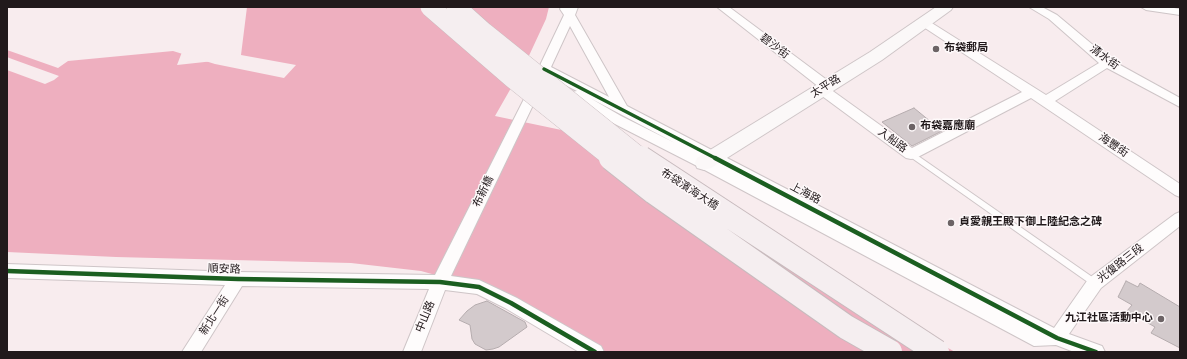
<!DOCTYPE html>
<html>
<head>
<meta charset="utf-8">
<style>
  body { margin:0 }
  #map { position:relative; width:1187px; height:359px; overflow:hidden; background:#f8ecee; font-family:"Source Sans 3",sans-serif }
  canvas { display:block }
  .frame { position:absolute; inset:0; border:8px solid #21191b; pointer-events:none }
</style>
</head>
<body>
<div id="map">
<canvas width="1187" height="359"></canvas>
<div class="frame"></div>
</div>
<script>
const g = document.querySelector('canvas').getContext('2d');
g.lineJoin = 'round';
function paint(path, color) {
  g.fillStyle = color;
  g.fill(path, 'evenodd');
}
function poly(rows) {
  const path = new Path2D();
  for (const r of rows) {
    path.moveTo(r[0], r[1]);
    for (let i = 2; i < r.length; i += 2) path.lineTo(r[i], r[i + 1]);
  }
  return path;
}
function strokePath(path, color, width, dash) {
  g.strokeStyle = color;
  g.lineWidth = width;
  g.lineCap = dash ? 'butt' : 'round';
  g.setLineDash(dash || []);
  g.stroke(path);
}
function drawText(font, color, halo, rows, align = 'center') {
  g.font = font + ' "Source Sans 3","Noto Sans TC",sans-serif';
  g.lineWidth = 3;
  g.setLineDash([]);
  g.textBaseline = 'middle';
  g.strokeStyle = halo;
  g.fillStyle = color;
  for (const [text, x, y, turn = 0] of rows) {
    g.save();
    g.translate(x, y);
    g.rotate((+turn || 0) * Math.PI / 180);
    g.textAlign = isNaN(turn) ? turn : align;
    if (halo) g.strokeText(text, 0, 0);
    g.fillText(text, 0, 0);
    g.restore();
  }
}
paint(poly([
  [247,7,549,7,546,19,527,60,495,116,590,136,759,238,955,352,605,352,479,287,421,271,351,263,116,257,7,252,7,50,58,68,68,61,173,51,215,64,284,78,296,65,241,55]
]), '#eeafbf');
paint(poly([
  [182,52,214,61,177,65],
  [7,57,12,59,59,76,54,80,45,84,7,70]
]), '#f8ecee');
const building = poly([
  [914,108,942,131,912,146,882,122,914,108],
  [1126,281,1138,287,1140,283,1180,307,1180,348,1151,333,1155,327,1127,311,1132,305,1118,297,1126,281],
  [487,301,525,322,527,327,499,347,493,349,486,350,475,344,472,339,470,325,459,320,467,311,475,305,487,301]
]);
paint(building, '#d3cacc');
strokePath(building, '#b5acae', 1);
const lane = poly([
  [911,151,1098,281,1099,283,1098,285,1095,286,1092,285,909,156,908,154,911,151]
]);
const street = poly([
  [561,7,578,7,575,15,627,106,1054,328,1089,278,1175,214,1180,212,1180,226,1101,288,1069,334,1102,346,1105,352,1074,352,1056,345,1034,346,699,167,611,122,571,98,569,95,571,92,577,91,547,76,451,276,479,280,517,298,601,346,604,352,579,352,505,308,477,294,445,290,421,352,403,352,429,289,242,286,201,352,182,352,225,285,7,278,7,264,238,272,435,275,523,101,564,15,560,9,561,7],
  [570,26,609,97,551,67,570,26],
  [590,98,675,143,621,116,590,98],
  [717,7,729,7,831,83,833,86,830,89,912,148,1022,92,919,24,917,22,919,20,927,20,1046,95,1099,63,1049,19,1029,7,1042,7,1057,15,1111,60,1180,98,1180,107,1107,68,1055,101,1180,184,1180,197,1175,195,1031,98,916,158,911,159,906,158,818,93,816,90,819,87,717,7],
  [1141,7,1168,7,1180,9,1180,15,1146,10,1141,7]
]);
const secondary = poly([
  [936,7,953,7,951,10,882,60,711,168,704,170,697,168,695,163,697,158,870,52,936,7]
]);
strokePath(lane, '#cec5c7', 2);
strokePath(street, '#cec5c7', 2);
strokePath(secondary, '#cec5c7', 2);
paint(lane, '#fefcfc');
paint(street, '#fefcfc');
paint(secondary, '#fbf8f8');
const highwayBridgeFar1 = poly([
  [430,7,512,78,613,159],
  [456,7,484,32,642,159]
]);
const highwayBridge = poly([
  [611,158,654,192,846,327,890,352],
  [641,158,937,352]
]);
strokePath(highwayBridgeFar1, '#c8bbbe', 20, []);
strokePath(highwayBridge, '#c8bbbe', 26, []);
strokePath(highwayBridgeFar1, '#f5eef0', 19);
strokePath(highwayBridge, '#f5eef0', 24);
strokePath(poly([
  [544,69,717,159]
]), '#1b5e20', 3.5);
strokePath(poly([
  [715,158,1057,338,1096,352],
  [7,271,238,279,440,282,479,287,511,303,595,352]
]), '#1b5e20', 4.5);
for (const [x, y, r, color] of [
  [936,49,4,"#6c6365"],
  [912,127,4,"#6c6365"],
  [951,223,4,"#6c6365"],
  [1161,319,4,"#6c6365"]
]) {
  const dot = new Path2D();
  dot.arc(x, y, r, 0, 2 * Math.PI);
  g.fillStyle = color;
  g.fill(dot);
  strokePath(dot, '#fef9fa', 1.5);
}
drawText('11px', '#21191b', '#fef9fa', [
  ["碧沙街",774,47,37],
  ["清水街",1104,58,36],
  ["太平路",826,87,-32],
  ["入船路",892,141,36],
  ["海豐街",1113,146,34],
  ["布袋濱海大橋",689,190,33],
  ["布新橋",484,192,-64],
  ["上海路",805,194,28],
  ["光復路三段",1121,264,-38],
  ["順安路",224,270,2],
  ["新北一街",215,316,-57],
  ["中山路",426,317,-68]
]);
drawText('bold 11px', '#21191b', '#fef9fa', [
  ["布袋郵局",944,49],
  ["布袋嘉應廟",920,127],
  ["貞愛親王殿下御上陸紀念之碑",959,223],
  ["九江社區活動中心",1153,319,"right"]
], 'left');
</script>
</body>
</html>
